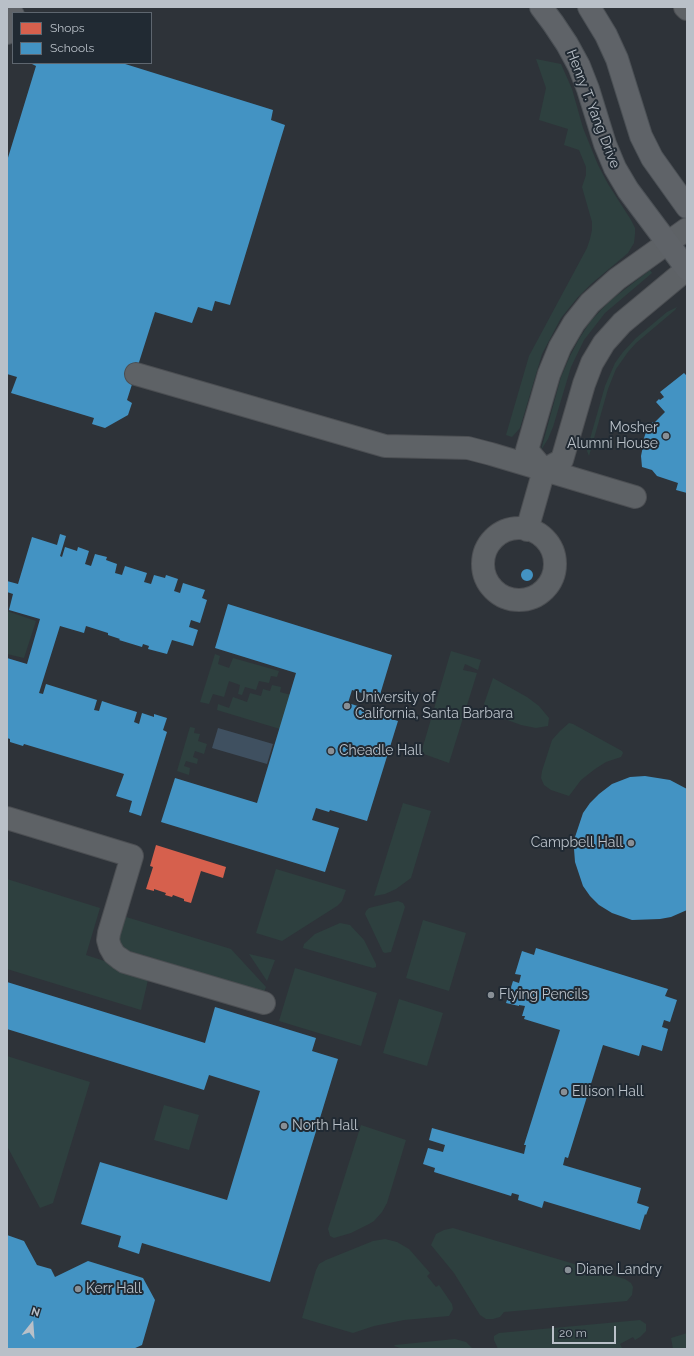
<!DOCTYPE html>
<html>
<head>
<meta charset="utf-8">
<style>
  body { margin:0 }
  #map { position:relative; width:694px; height:1356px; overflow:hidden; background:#2e3339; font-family:Raleway,sans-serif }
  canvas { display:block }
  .frame { position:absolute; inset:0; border:8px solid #b9c0c8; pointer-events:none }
  .legend { position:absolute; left:12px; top:12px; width:140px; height:52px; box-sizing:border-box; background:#212a33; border:1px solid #5e666f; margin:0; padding:5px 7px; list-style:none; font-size:12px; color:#b9c0c8 }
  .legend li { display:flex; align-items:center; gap:8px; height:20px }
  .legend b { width:20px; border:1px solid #5e666f }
  .north { position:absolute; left:12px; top:1304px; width:40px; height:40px; -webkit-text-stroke:3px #212a33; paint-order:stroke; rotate:17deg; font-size:11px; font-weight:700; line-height:16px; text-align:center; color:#b9c0c8 }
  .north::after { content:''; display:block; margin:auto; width:14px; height:18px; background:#b9c0c8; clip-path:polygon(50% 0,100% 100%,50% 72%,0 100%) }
  .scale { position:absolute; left:552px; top:1326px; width:64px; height:18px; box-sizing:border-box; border:2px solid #b9c0c8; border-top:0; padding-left:5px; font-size:12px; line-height:14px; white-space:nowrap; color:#b9c0c8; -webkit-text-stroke:3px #212a33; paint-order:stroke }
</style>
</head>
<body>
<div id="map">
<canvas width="694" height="1356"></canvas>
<div class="frame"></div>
<ul class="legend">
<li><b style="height:11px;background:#d6604d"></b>Shops</li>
<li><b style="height:11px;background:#4393c3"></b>Schools</li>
</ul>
<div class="north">N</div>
<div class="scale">20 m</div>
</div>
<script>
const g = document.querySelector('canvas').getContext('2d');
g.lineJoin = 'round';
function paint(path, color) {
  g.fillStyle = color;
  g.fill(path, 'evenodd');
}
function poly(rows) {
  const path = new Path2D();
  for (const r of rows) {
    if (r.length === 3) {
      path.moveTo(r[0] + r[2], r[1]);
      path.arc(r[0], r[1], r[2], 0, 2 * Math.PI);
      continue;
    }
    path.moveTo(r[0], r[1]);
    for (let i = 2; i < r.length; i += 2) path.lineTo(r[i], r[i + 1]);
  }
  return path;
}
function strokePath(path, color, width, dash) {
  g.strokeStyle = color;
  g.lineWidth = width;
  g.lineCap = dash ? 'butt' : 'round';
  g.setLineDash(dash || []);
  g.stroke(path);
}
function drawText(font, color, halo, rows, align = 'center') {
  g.font = font + ' Raleway,sans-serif';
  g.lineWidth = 4;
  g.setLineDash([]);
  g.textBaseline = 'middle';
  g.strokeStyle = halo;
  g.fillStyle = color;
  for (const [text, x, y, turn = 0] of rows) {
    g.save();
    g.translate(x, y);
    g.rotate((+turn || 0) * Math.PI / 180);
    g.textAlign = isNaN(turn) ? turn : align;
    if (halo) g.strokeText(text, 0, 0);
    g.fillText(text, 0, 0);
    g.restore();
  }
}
paint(poly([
  [536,59,561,64,572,89,583,128,598,165,608,184,631,220,635,228,635,234,634,243,628,253,591,284,578,297,561,318,542,354,520,428,512,437,506,435,529,356,587,248,590,239,592,230,592,222,582,187,586,175,586,167,579,150,564,145,568,129,539,120,546,88],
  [650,270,652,273,605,313,584,340,571,367,553,427,548,439,541,450,561,377,570,356,579,339,590,322,602,309,611,300],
  [677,307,675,310,636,343,628,352,616,369,608,389,589,456,587,451,588,446,605,386,615,363,623,352,636,338,667,312],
  [7,611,36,621,24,658,7,654],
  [451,651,481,660,478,670,465,664,463,670,477,673,449,763,421,753],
  [215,654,220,656,218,664,229,668,233,658,279,671,277,677,271,676,269,683,259,681,256,690,245,687,242,695,238,694,240,685,229,681,224,697,213,694,209,704,200,702],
  [493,678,527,697,539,706,549,718,548,726,536,728,521,725,502,718,484,704],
  [272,685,281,687,280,692,291,695,280,729,217,710,218,704,229,708,233,697,247,702,250,693,261,696,263,689,270,691],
  [569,723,573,724,622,751,623,753,621,757,606,762,595,769,581,780,569,796,551,790,544,785,541,778,542,771,552,740,560,731],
  [190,727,195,728,194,733,200,734,198,741,207,744,204,754,195,751,193,757,198,759,197,764,186,761,184,766,190,768,189,775,177,771],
  [403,803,431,811,411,878,396,889,385,894,374,896],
  [276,869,346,890,342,901,337,906,282,941,256,933],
  [7,879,100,908,86,955,141,973,148,980,141,1010,7,969],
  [398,901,403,903,405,907,391,952,385,953,383,952,365,914,366,911,369,908],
  [123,916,231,949,266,987,264,992,129,951,123,947,118,941],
  [423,920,466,933,449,991,406,978],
  [340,923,350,925,364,940,376,964,376,967,373,968,303,948,304,944,315,934],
  [249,954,275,960,267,981],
  [295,968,377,993,361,1046,279,1021],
  [399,999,443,1013,427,1066,383,1053],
  [7,1056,90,1082,53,1203,40,1208,7,1146],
  [164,1105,199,1115,189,1150,154,1140],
  [361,1125,406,1140,387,1203,382,1212,374,1221,369,1224,351,1233,334,1238,330,1236,328,1229],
  [453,1228,625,1279,631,1283,633,1287,632,1295,627,1301,504,1312,500,1317,493,1319,486,1319,480,1315,454,1273,431,1245,436,1234,444,1230],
  [385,1239,397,1242,409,1249,430,1273,427,1276,436,1287,439,1285,452,1304,453,1309,449,1316,404,1320,374,1326,353,1333,302,1318,316,1270,319,1264,326,1260,373,1241],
  [640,1320,646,1324,646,1331,640,1337,635,1340,633,1337,620,1344,622,1348,621,1349,498,1349,494,1340,494,1336,499,1333],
  [687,1333,687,1349,673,1349,671,1338],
  [455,1339,466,1342,473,1349,403,1349,394,1346,395,1345]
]), '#2e403f');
paint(poly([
  [218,728,273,744,267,764,212,748]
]), '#3f5060');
paint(poly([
  [156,845,226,867,223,878,201,871,191,903,184,901,184,899,173,895,172,897,165,895,166,893,154,889,154,891,146,889,153,867,150,866]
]), '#d6604d');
paint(poly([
  [32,63,122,63,273,110,271,120,285,125,230,305,215,301,212,311,198,307,192,323,155,312,127,400,132,403,128,415,105,428,92,424,94,418,11,393,17,377,7,374,7,161,36,66,32,64],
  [684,373,687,376,687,493,676,490,678,483,657,476,652,470,642,467,641,456,644,441,643,441,646,432,644,430,653,422,654,423,665,412,656,402,659,399,660,400,664,397,660,392],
  [60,534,66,536,60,556,62,557,65,547,77,551,78,547,89,551,85,564,91,566,95,554,107,557,106,560,117,564,115,573,122,575,125,566,147,573,144,582,151,584,154,575,165,578,166,575,178,579,174,591,180,593,183,583,205,590,202,598,207,600,200,623,191,620,189,627,198,630,193,646,172,640,167,654,148,649,149,646,143,644,142,647,119,640,120,639,108,635,108,633,86,626,84,633,60,626,39,693,43,694,46,684,97,700,94,710,99,711,102,701,114,705,137,712,134,722,139,724,142,713,154,717,154,714,167,718,163,730,167,732,141,816,129,812,132,801,116,796,124,774,24,744,23,746,10,742,10,739,7,738,7,658,27,664,40,619,9,610,13,594,7,592,7,581,18,584,32,537,57,545],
  [527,575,6],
  [228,604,392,655,379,698,352,690,348,703,361,707,360,709,398,721,367,821,330,810,329,812,316,808,312,820,339,828,325,872,161,822,175,778,257,803,296,673,215,648],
  [645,776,670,780,687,789,687,910,671,917,660,919,632,920,612,913,599,905,590,896,583,886,575,862,574,849,575,837,583,813,590,803,599,794,612,784,630,777],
  [536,948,668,989,665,996,677,1000,670,1022,664,1020,662,1027,668,1029,662,1051,642,1045,639,1056,603,1045,568,1158,565,1157,563,1165,641,1188,637,1203,649,1207,646,1215,645,1214,640,1230,544,1201,542,1208,518,1200,519,1195,512,1193,511,1196,434,1172,435,1168,423,1164,428,1148,443,1152,445,1145,429,1140,432,1128,524,1154,526,1145,524,1145,560,1030,524,1019,525,1016,522,1016,525,1006,519,1005,519,1006,506,1003,513,981,519,983,521,975,515,974,522,951,534,955],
  [7,982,205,1043,215,1007,316,1038,312,1051,338,1059,270,1282,142,1243,139,1254,118,1247,121,1236,81,1224,100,1162,227,1200,260,1091,209,1075,204,1090,7,1029],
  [7,1235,24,1241,37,1265,51,1269,55,1277,88,1261,143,1278,155,1300,142,1345,133,1349,7,1349]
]), '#4393c3');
const minor = poly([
  [685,7,687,9],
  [136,374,385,446,468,448,491,454,635,497],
  [544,470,527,450,549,374,560,347,574,323,590,303,617,279,687,229],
  [519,564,36],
  [527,530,544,470,562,460,584,384,592,363,604,343,622,323,687,269],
  [7,818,132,856,109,933,108,940,110,947,114,954,119,958,125,962,264,1003]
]);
const major = poly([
  [541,7,553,23,567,44,579,66,588,89,605,144,615,168,628,190,687,269],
  [589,7,606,35,617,59,641,136,652,158,687,207],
  [7,33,13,15]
]);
strokePath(minor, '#4c4f53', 24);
strokePath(major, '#4b5055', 24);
strokePath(minor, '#5e6266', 22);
strokePath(major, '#5f6368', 22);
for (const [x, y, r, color] of [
  [666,436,4,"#888f96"],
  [347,706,4,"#888f96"],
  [331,751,4,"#888f96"],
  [631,843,4,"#888f96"],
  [491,995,4,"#888f96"],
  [564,1092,4,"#888f96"],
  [284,1126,4,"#888f96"],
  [568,1270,4,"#888f96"],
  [78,1289,4,"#888f96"]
]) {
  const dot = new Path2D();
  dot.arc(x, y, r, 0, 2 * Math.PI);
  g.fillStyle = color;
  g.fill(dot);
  strokePath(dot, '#212a33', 1.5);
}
drawText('14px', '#b9c0c8', '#212a33', [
  ["Henry T. Yang Drive",593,109,69]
]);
drawText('14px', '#b9c0c8', '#212a33', [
  ["Mosher",658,428,"right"],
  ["Alumni House",658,444,"right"],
  ["University of",355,698],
  ["California, Santa Barbara",355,714],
  ["Cheadle Hall",339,751],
  ["Campbell Hall",623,843,"right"],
  ["Flying Pencils",499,995],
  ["Ellison Hall",572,1092],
  ["North Hall",292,1126],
  ["Diane Landry",576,1270],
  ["Kerr Hall",86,1289]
], 'left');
</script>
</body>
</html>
